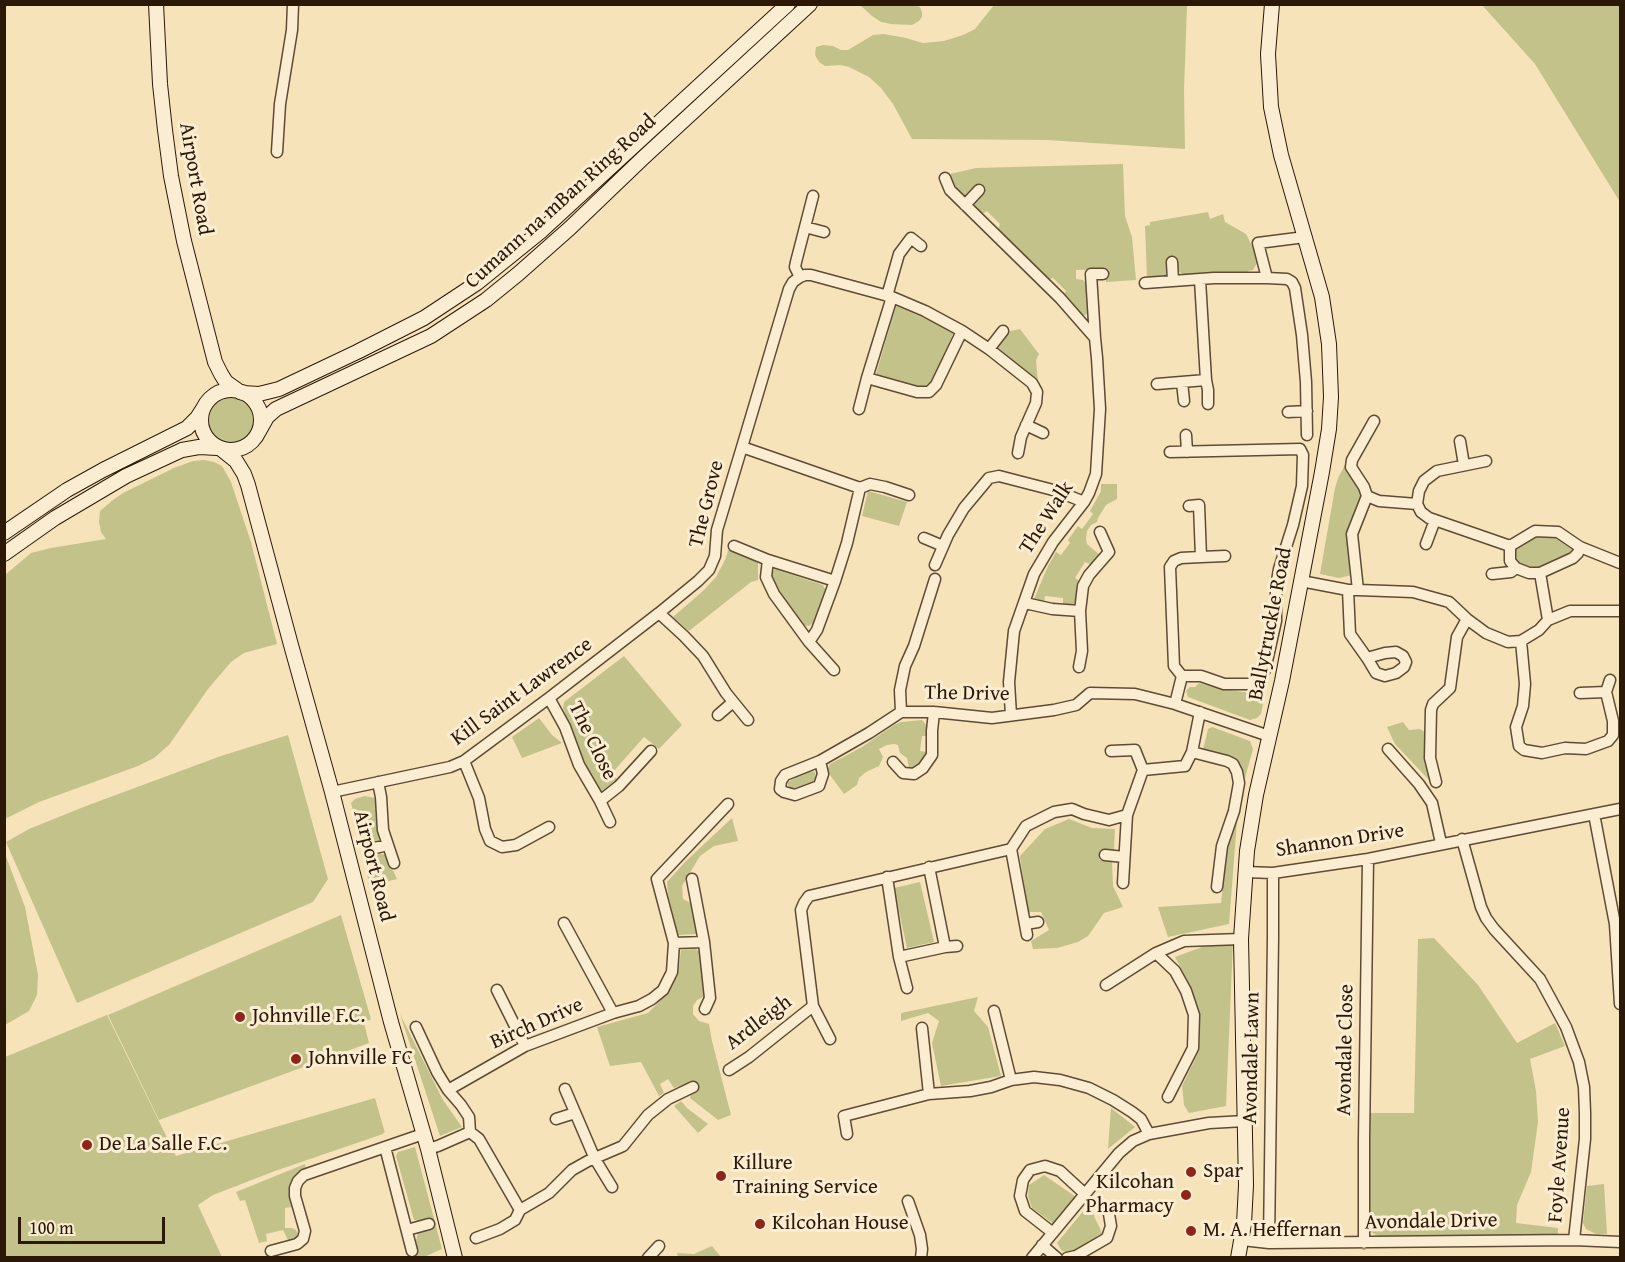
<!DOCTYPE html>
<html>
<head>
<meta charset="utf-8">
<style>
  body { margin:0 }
  #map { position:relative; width:1625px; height:1262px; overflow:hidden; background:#f7e3ba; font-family:"Gentium Book Plus",serif }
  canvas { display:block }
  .frame { position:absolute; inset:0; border:6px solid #2b1807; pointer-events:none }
  .scale { position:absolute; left:18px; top:1217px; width:147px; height:27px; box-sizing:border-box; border:3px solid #2b1807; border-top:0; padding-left:8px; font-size:18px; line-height:21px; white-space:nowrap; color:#2b1807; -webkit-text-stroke:4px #faedd2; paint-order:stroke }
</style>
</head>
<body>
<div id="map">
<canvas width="1625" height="1262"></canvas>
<div class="frame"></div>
<div class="scale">100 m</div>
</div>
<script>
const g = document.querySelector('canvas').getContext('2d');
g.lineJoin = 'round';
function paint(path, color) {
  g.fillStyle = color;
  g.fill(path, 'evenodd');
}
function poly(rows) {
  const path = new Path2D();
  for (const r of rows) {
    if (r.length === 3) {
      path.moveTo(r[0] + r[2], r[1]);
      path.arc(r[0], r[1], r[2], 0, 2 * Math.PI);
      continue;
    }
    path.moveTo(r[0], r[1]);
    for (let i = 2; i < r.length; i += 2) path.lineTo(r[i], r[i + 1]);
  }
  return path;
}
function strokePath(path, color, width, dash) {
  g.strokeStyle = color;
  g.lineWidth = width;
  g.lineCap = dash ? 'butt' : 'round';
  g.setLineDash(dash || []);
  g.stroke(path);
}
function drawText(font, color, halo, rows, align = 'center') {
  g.font = font + ' "Gentium Book Plus",serif';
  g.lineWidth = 6;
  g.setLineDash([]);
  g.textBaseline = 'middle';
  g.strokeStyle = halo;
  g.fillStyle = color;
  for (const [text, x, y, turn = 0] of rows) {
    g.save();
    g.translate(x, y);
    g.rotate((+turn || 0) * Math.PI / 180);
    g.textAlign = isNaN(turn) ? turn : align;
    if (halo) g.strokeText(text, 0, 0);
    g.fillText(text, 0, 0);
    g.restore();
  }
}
paint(poly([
  [860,5,914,5,920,7,922,12,922,17,919,21,912,25,891,24,881,22,872,16],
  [994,5,1187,5,1184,91,1185,149,1047,140,912,139,893,104,881,88,869,77,849,67,840,65,825,66,819,62,815,55,816,47,823,45,833,46,841,50,848,50,873,35,884,34,906,38,923,43,944,41,963,35,975,29],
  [1482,5,1620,5,1620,202,1535,64],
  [1123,164,1125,216,1132,237,1136,280,1106,282,1105,269,1076,270,1076,279,1083,280,1087,285,1088,311,1086,315,1080,315,1063,298,1064,294,1066,291,1053,278,1047,280,998,230,1000,224,987,211,984,213,980,213,973,207,973,204,984,192,977,185,967,196,963,196,955,188,950,174,976,168],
  [1208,212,1210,219,1223,214,1225,222,1246,234,1255,252,1257,263,1253,270,1248,271,1247,274,1186,276,1179,272,1177,260,1168,260,1168,270,1166,275,1147,278,1145,226,1150,225,1150,222],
  [896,306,954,331,933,381,923,387,876,374],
  [1020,329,1039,354,1036,360,1038,383,995,350,1010,331],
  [231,420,23],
  [204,460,214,462,222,466,231,482,251,542,277,644,244,653,231,662,208,689,169,745,154,758,138,766,39,802,5,819,5,575,31,553,51,548,106,539,101,532,99,522,100,511,113,500,123,493,174,468,193,461],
  [1345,465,1359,487,1361,496,1347,534,1352,575,1339,578,1320,574,1335,488,1338,478],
  [1101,484,1117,484,1117,499,1106,505,1098,518,1097,522,1091,525,1087,531,1086,539,1087,544,1102,557,1092,565,1085,562,1075,578,1081,582,1076,592,1076,599,1073,605,1068,608,1063,607,1063,598,1045,596,1044,603,1038,603,1034,599,1048,566,1056,552,1061,555,1070,543,1068,540,1078,526,1082,529,1093,514,1090,511,1101,491],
  [868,491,907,502,899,526,862,516],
  [1537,535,1555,536,1572,549,1571,554,1547,566,1527,569,1517,565,1515,557,1516,547],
  [728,550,758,562,758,580,751,582,689,631,673,617,704,590,716,577,726,558],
  [775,569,823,585,826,591,815,622,809,626,802,625,772,584,771,573],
  [624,656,682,725,659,749,644,737,612,773,618,781,603,792,599,790,583,762,563,708,564,702],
  [1268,677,1261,714,1257,718,1250,720,1188,697,1186,691,1190,687,1195,687,1199,683,1221,689,1252,693,1259,689],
  [539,718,552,735,562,743,522,758,512,737],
  [922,720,928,727,928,736,922,736,920,751,927,752,927,755,923,762,912,770,909,768,907,758,900,753,898,745,894,744,887,745,879,749,883,757,879,766,866,772,859,778,857,785,844,794,827,771,830,764,862,747,894,725,901,722],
  [1403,722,1409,730,1420,729,1425,732,1425,757,1431,782,1395,744,1387,727],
  [1212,727,1250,741,1253,749,1245,778,1241,767,1233,759,1203,750,1208,729],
  [288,735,328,879,313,902,77,1003,6,842,29,829,86,806,221,756],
  [810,771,815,772,816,780,810,785,790,789,787,783,799,775],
  [365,796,376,798,377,824,379,838,378,843,371,846,362,845,351,803,355,799],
  [732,818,738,841,714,846,700,856,682,886,683,899,693,904,698,934,678,935,668,894,667,882,686,861],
  [1069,819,1092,828,1115,829,1114,850,1100,851,1099,860,1112,861,1113,886,1123,907,1104,913,1088,936,1078,942,1057,948,1033,949,1031,941,1049,930,1041,912,1028,912,1020,856,1045,829],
  [1237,821,1229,924,1168,937,1158,907,1221,903,1227,847],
  [4,851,25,907,38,975,37,995,29,1011,5,1025],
  [380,853,386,855,397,879,369,886,365,858],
  [920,882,934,942,907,948,894,888],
  [341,915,371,1019,364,1023,369,1043,159,1120,108,1015],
  [1434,938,1478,985,1517,1043,1555,1023,1565,1046,1530,1059,1536,1091,1538,1122,1531,1172,1517,1205,1516,1223,1558,1228,1558,1234,1382,1238,1372,1233,1368,1222,1369,1113,1414,1113,1418,939],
  [1233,942,1226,1106,1189,1113,1184,1105,1182,1086,1199,1051,1200,1016,1189,983,1175,957,1202,947],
  [695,949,701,952,705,996,697,1000,693,1006,693,1014,699,1021,709,1024,712,1041,731,1115,718,1120,690,1098,691,1094,697,1091,693,1082,674,1088,668,1079,660,1084,664,1093,659,1096,641,1062,610,1066,597,1027,648,1013,668,993,678,974,681,950],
  [978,997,974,1011,988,1027,1001,1076,941,1086,932,1043,939,1021,928,1013,901,1021,901,1013],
  [400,1014,443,1100,462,1127,440,1136],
  [107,1015,176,1156,375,1098,385,1133,384,1132,383,1134,275,1171,213,1195,198,1205,222,1257,5,1257,5,1057],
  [681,1101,687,1108,708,1124,698,1133,674,1106],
  [1111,1108,1135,1127,1108,1149],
  [415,1147,442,1249,424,1257,403,1257,417,1254,418,1251,416,1241,418,1233,432,1227,429,1218,421,1221,414,1220,396,1156,398,1152],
  [305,1164,306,1169,296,1175,291,1182,289,1189,291,1207,285,1208,285,1228,292,1228,296,1230,298,1234,297,1238,294,1241,288,1240,283,1230,266,1234,267,1241,259,1243,245,1200,240,1201,236,1192],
  [1044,1175,1076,1197,1054,1224,1032,1208,1028,1196,1029,1185],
  [1604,1184,1607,1234,1596,1234,1586,1229,1583,1223,1587,1186],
  [1094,1198,1094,1216,1102,1233,1070,1253,1062,1251,1057,1243],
  [712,1246,721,1257,678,1257,677,1253,694,1254]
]), '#c3c28b');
const street = poly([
  [277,152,280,104,292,30,293,4],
  [945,178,950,190,1060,298,1095,338,1097,358,1100,409,1096,474,1089,493,1084,502,1053,542,1034,574,1014,631,1009,682,1011,715],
  [965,205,979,190],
  [805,227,824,232],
  [1305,237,1258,243,1267,278,1287,279,1292,282,1295,288,1302,335,1306,382,1307,435],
  [1172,262,1173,281],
  [800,277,795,267,796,262,813,196],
  [1145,283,1214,278,1267,278],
  [887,296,899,254,911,238,921,246],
  [892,297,867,378,917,392,929,392,936,385,962,331],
  [1095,338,1091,274,1103,274],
  [989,349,1003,331],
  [1206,380,1208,390,1208,404],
  [1182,382,1184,401],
  [1157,384,1206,380,1200,280],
  [859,409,867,378],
  [1288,412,1307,411],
  [1374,421,1352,460,1351,467,1364,487,1367,496,1379,501,1417,504],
  [1026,425,1043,433],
  [1186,435,1187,452],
  [1460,441,1464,465],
  [742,447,789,289,793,282,800,277,805,275,811,275,892,297,925,311,962,331,989,349,1032,383,1037,392,1036,403,1021,437,1018,453],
  [1170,452,1300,449,1303,455,1302,486,1293,525,1279,569,1276,587,1276,621,1265,670,1259,680,1249,684,1224,684,1201,676,1182,676,1175,704],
  [1486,461,1437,471,1424,481,1419,491,1417,504,1421,512,1429,518,1510,546],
  [924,538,943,546],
  [1426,544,1435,520],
  [734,546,768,560],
  [1510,546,1535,531,1558,532,1580,547,1620,563],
  [1510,546,1510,561,1516,568,1529,573,1540,573,1573,558,1578,553,1580,547],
  [1201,557,1225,556],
  [935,565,948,535,964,508,989,478,999,476,1057,491,1084,502],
  [1540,573,1548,620],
  [1492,574,1511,572,1516,568],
  [1301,581,1348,590,1358,590,1352,534,1367,496],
  [1348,590,1350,634,1367,658,1385,653,1396,652,1403,656,1406,662,1404,667,1396,673,1385,676,1376,673,1367,658],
  [1358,590,1413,592,1449,602,1467,619,1486,633,1508,642,1521,641,1539,630,1548,620,1570,611,1620,611],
  [1025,603,1052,609,1080,611],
  [659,613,684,636,703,656,726,693,748,720],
  [1521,641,1525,684,1523,706,1516,727,1519,746,1524,750,1542,753,1565,748,1586,749,1608,741,1613,735,1613,721,1606,692,1610,680],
  [809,642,774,594,766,577,768,560,835,581],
  [1079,667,1082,651,1080,611,1083,586,1089,575,1109,552,1100,532],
  [834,670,809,642,817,630,835,581,847,543,860,488],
  [1182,676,1174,666,1170,567,1174,561,1181,558,1201,557,1199,505,1189,506],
  [1580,693,1606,692],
  [549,698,565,727,579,765,600,801,610,822],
  [901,712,934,712,992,718,1054,710,1076,705,1090,693,1135,694,1175,704,1269,736],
  [901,712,900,690,905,666,914,646,935,579],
  [718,715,733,702],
  [1388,749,1419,784,1432,803,1441,843],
  [1111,751,1135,750,1143,770],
  [1192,752,1227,761,1233,764,1237,772,1239,783,1234,811,1222,846,1217,887],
  [464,761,479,798,485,829,490,841,502,847,516,845,549,827],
  [820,761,785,775,781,781,780,789,784,792,795,795,819,786,823,774,820,761,869,733,901,712],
  [893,762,903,773,914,774,923,768,932,755,932,731,934,712],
  [378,782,381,797,383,830,394,863],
  [1436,782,1430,758,1431,710,1433,704,1450,688,1457,637,1467,619],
  [332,792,450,767,464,761,549,698,659,613,698,581,709,570,715,556,717,530,742,447,860,488,870,484,885,487,909,495],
  [600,801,619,786,651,751],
  [1594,814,1615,924,1620,1004],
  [1462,839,1481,907,1486,918,1494,929,1540,979,1566,1027,1579,1062,1584,1087,1585,1113,1585,1139,1574,1240],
  [370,849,388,845],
  [1011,849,1027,935],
  [1105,855,1124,857],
  [1245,872,1273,873,1368,859,1620,809],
  [887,877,899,957,945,947,929,867],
  [692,879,704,942,710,998,705,1009],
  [1123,883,1127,815,1143,770,1185,766,1192,752,1200,712],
  [564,923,613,1013],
  [1025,924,1038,922],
  [674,943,704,942],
  [945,947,957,946],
  [1156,953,1175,971,1186,991,1194,1015,1193,1048,1168,1097],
  [899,957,907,988],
  [1106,985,1156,953,1184,941,1241,939],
  [497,990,525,1046],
  [813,1006,830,1039],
  [994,1011,1011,1080],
  [416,1027,437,1072,448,1090,461,1105,469,1117,470,1132],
  [922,1028,929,1094],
  [729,1070,749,1057,813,1006,801,910,804,903,809,896,1011,849,1026,826,1054,812,1072,809,1084,814,1109,820,1127,815],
  [565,1089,595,1159,612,1187],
  [448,1090,525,1046,613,1013,639,1006,652,999,663,990,672,972,674,943,657,879,728,804],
  [556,1119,575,1113],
  [470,1132,479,1139,520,1210],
  [847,1134,844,1116,929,1094,970,1091,991,1087,1011,1080,1034,1077,1060,1080,1089,1088,1113,1100,1132,1112,1141,1119,1149,1134],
  [385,1147,412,1251],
  [428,1149,438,1146,470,1132],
  [908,1201,920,1235,922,1249,921,1258],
  [407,1230,429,1224],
  [1053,1233,1025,1211,1020,1196,1023,1180,1030,1170,1045,1166,1060,1171,1085,1194],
  [476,1238,500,1229,515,1220,520,1210,549,1193,572,1170,588,1161,623,1146,648,1115,668,1099,693,1087],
  [1242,1240,1269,1243,1574,1240,1620,1242],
  [1269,1243,1273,937,1273,873],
  [1364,1243,1364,1139,1368,859],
  [1042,1245,1057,1258],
  [271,1251,297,1244,303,1239,305,1231,295,1196,295,1188,298,1181,304,1175,423,1134],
  [648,1258,659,1246],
  [1032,1258,1119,1153,1133,1141,1149,1134,1209,1123,1245,1121],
  [1067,1258,1076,1256,1107,1238,1111,1226,1108,1208]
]);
const secondary = poly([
  [156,4,160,84,165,130,171,176,184,241,215,362,221,374,226,382,240,392],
  [231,420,30],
  [243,393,259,394,279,389,357,352,424,318,477,283,540,232,788,4],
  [258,433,267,417,276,409,431,336,486,300,518,274,570,228,643,158,810,4],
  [221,449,236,461,244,474,248,485,291,645,332,792,391,1022,428,1149,455,1258],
  [4,533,67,490,103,470,187,428,197,418,204,407],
  [4,554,55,518,126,476,182,450,199,447,217,448],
  [1238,1258,1244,1224,1246,1185,1241,939,1247,851,1256,795,1282,681,1322,472,1329,429,1331,397,1329,344,1322,297,1281,155,1271,107,1268,54,1272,4]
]);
strokePath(street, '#5e4b34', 13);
strokePath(secondary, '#2b1807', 16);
strokePath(street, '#faedd2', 10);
strokePath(secondary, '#faedd2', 14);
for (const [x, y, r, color] of [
  [240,1017,6,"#8f2418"],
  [296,1059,6,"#8f2418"],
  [87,1145,6,"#8f2418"],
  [1191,1172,6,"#8f2418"],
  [721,1176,6,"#8f2418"],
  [1186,1195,6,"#8f2418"],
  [760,1224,6,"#8f2418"],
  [1191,1231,6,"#8f2418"]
]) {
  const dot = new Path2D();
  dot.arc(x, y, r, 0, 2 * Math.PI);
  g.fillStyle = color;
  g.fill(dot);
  strokePath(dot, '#faedd2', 2);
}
drawText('21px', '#2b1807', '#faedd2', [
  ["Airport Road",195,179,80],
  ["Cumann na mBan Ring Road",561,202,-42],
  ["The Grove",707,504,-76],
  ["The Walk",1047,518,-57],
  ["Ballytruckle Road",1271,624,-79],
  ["Kill Saint Lawrence",522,692,-36],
  ["The Drive",967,694,1],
  ["The Close",592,741,64],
  ["Shannon Drive",1340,841,-9],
  ["Airport Road",373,866,76],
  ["Ardleigh",759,1023,-37],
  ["Birch Drive",537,1024,-24],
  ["Avondale Close",1346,1050,-89],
  ["Avondale Lawn",1252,1058,-89],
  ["Foyle Avenue",1560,1165,-86],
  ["Avondale Drive",1431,1222,-1]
]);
drawText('21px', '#2b1807', '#faedd2', [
  ["Johnville F.C.",252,1017],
  ["Johnville FC",308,1059],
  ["De La Salle F.C.",99,1145],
  ["Killure",733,1164],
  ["Training Service",733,1188],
  ["Spar",1203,1172],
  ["Kilcohan",1174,1183,"right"],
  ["Pharmacy",1174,1207,"right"],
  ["Kilcohan House",772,1224],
  ["M. A. Heffernan",1203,1231]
], 'left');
</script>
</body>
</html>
